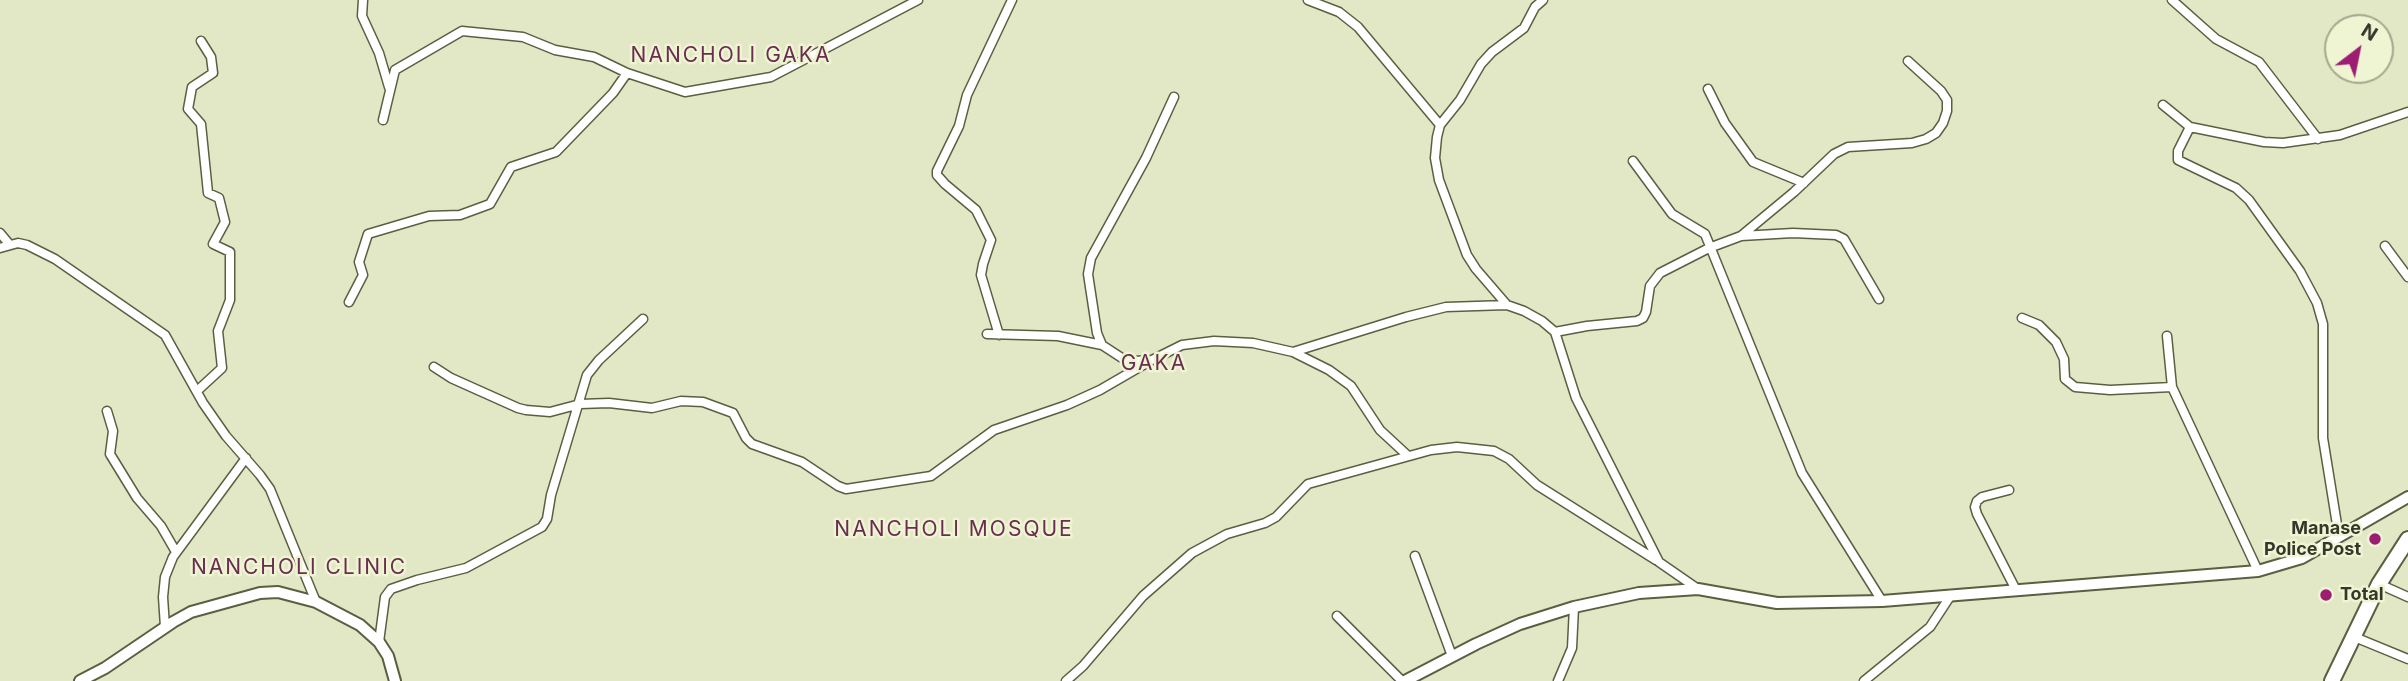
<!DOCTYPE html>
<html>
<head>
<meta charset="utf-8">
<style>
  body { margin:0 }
  #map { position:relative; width:2408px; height:681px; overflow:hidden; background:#e2e7c5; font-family:Inter,sans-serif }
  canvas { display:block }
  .north { position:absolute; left:2324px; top:14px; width:70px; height:70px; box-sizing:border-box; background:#eff4d2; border:2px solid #a5a88f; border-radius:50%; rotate:32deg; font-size:19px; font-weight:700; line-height:28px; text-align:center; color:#35372a }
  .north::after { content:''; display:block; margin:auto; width:24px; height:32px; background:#9c1d72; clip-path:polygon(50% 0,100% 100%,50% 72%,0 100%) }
</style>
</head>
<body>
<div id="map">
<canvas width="2408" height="681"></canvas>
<div class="north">N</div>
</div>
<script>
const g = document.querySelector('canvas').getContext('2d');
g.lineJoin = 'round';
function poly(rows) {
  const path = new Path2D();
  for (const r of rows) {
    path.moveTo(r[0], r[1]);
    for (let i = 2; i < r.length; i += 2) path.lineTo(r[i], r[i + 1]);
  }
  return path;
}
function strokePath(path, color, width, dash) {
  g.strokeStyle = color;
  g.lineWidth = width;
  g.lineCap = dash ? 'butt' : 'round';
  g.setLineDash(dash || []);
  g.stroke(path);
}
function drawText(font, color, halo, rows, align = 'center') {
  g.font = font + ' Inter,sans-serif';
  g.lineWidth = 5;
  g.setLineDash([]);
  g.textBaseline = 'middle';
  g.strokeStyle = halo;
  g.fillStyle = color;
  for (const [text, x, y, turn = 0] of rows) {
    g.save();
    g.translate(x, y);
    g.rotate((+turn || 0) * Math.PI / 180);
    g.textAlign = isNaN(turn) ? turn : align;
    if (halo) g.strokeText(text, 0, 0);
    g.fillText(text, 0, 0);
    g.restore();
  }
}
const street = poly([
  [363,0,362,16,379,53,389,87],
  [1308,0,1339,12,1358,27,1440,125],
  [2172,0,2216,39,2259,62,2318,139],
  [1708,89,1725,123,1753,162,1804,183],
  [1174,97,1146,158,1091,258,1088,274,1097,333,1102,345,1125,360,1134,361,1152,360,1182,345,1214,341,1253,343,1293,352,1406,317,1446,307,1507,305,1524,311,1542,321,1555,332,1576,398,1659,562,1698,589],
  [2163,105,2190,127,2264,142,2283,143,2340,135,2408,112],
  [383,120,395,70,462,31,523,37,555,50,594,57,627,73,685,92,771,77,918,0],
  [2190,127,2178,151,2178,160,2236,188,2249,200,2300,271,2317,303,2323,324,2323,438,2339,537],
  [1633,161,1672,214,1705,234,1802,473,1882,601],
  [0,233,10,245],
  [1741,236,1794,192,1834,154,1848,147,1912,143,1926,139,1936,133,1943,123,1947,111,1947,100,1941,91,1908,61],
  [2385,246,2408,277],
  [0,248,18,243,27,245,55,259,165,335,203,403,226,436,260,475,270,489,316,602],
  [349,302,363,275,359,262,368,234,429,216,460,215,490,204,511,167,556,152,613,93,627,73],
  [1507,305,1476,269,1467,255,1439,180,1435,158,1437,137,1440,125,1460,100,1481,64,1492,52,1524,28,1535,7,1543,0],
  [2022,318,2039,325,2056,342,2064,359,2065,379,2075,387,2110,390,2172,387],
  [1555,332,1587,326,1637,321,1643,318,1646,312,1650,286,1660,273,1709,248,1741,236,1793,233,1836,235,1844,239,1879,299],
  [987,334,1058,336,1102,345],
  [999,335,981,275,983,264,991,240,976,210,945,184,937,175,937,171,959,126,967,95,1012,0],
  [2167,336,2172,387,2258,571],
  [1293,352,1329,370,1351,386,1380,430,1407,455],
  [434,367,451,378,518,408,526,410,550,412,580,404,609,403,652,408,681,401,703,402,733,413,746,438,752,444,802,462,838,486,846,489,931,476,994,430,1067,405,1100,390,1150,361],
  [197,391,222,368,218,331,230,300,230,252,213,244,225,222,219,198,208,193,201,124,188,109,192,87,213,73,211,57,201,41],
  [107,411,113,431,110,454,137,498,161,526,176,552],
  [2009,490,1982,497,1977,501,1975,507,1977,514,2016,590],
  [1415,556,1452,656],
  [2379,584,2408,597],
  [1337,616,1402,681],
  [165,627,163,597,165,577,173,557,246,458],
  [2352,636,2408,659],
  [379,642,385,597,391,589,417,580,466,568,542,527,547,519,551,495,587,375,599,360,643,319],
  [1066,681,1083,666,1143,596,1192,553,1227,534,1265,523,1276,517,1308,484,1431,450,1457,447,1494,451,1509,459,1537,485,1656,560],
  [1558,681,1572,648,1574,607],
  [1864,681,1930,627,1951,595]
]);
const secondary = poly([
  [80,681,105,668,173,622,191,612,260,593,278,592,316,602,360,625,379,642,388,656,395,681],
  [1405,681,1476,644,1520,624,1574,607,1639,593,1698,589,1777,603,1882,601,2258,571,2302,558,2408,497]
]);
const highway = poly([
  [2332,681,2379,584,2408,539]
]);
strokePath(street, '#5b5f42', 11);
strokePath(secondary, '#5b5f42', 14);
strokePath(highway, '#5b5f42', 18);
strokePath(street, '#fff', 8);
strokePath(secondary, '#fff', 10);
strokePath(highway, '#fff', 14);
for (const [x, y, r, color] of [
  [2375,539,7,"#9c1d72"],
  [2326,595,7,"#9c1d72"]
]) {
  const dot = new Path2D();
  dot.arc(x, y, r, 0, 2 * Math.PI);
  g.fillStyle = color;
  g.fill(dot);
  strokePath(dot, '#eff4d2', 2.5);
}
drawText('bold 18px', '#35372a', '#eff4d2', [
  ["Manase",2361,529],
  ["Police Post",2361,550],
  ["Total",2340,595,"left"]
], 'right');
g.letterSpacing = '2px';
drawText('21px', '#6a2c51', '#eff4d2', [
  ["NANCHOLI GAKA",731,56],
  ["GAKA",1154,364],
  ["NANCHOLI MOSQUE",954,530],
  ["NANCHOLI CLINIC",299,568]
]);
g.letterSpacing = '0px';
</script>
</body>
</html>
